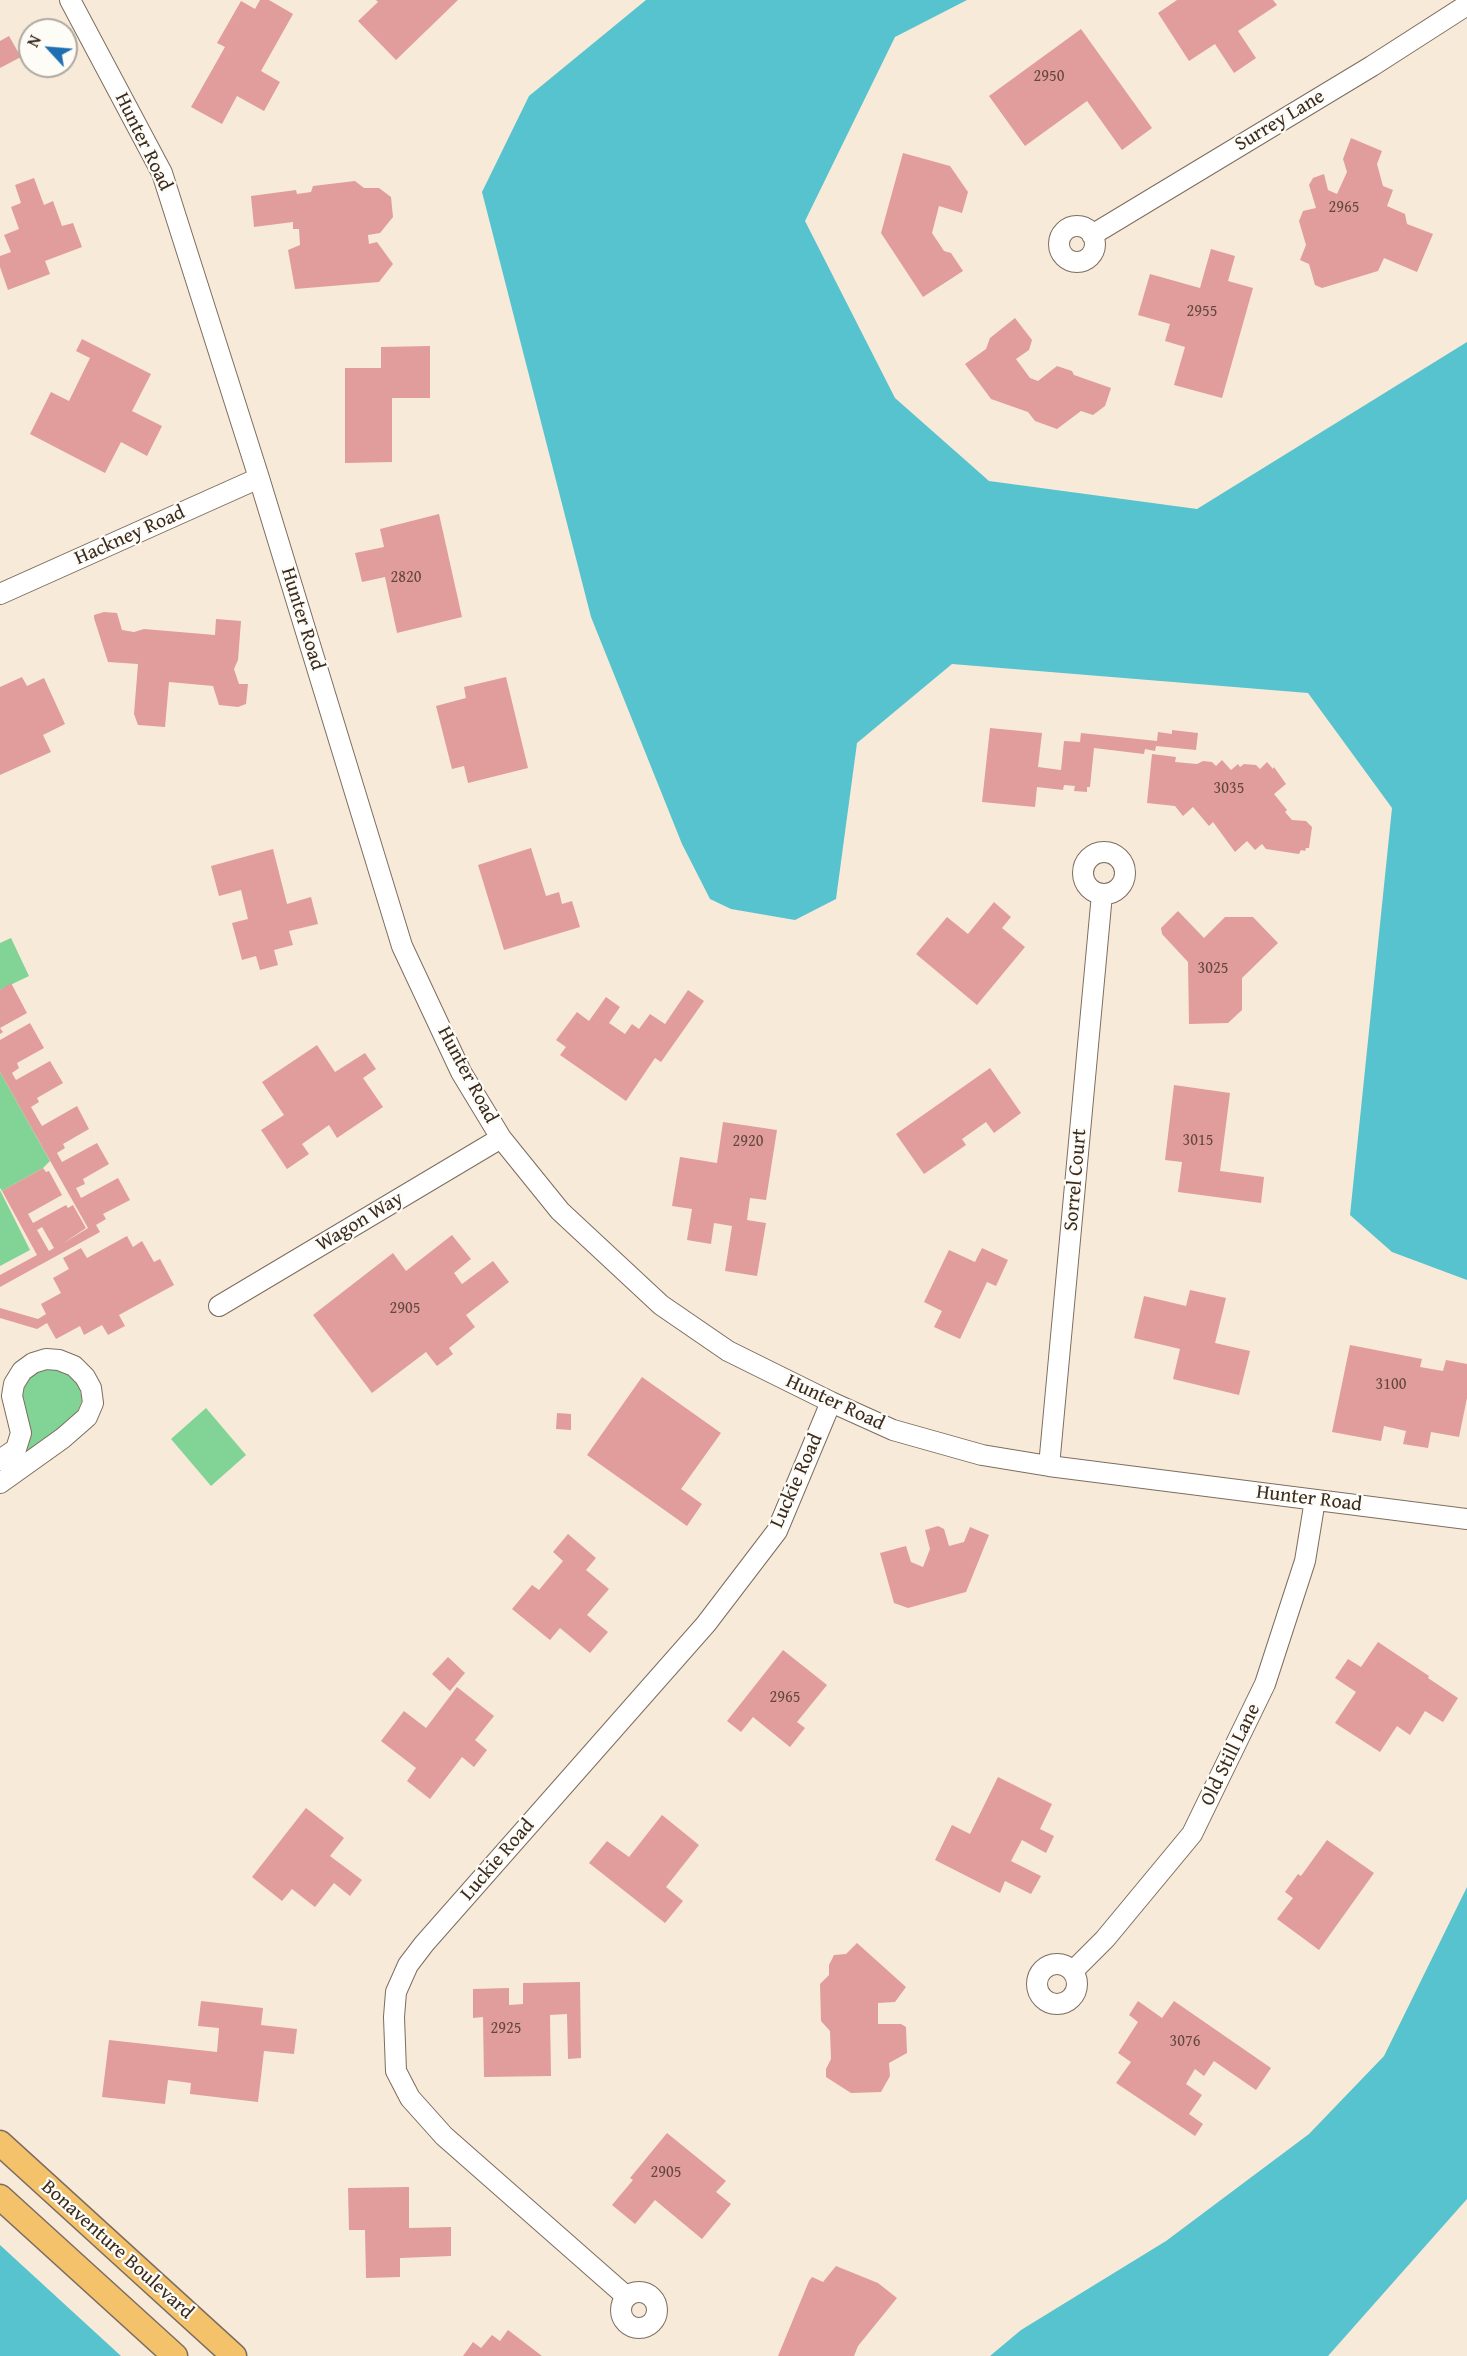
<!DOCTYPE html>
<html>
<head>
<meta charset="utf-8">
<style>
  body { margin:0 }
  #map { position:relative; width:1467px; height:2356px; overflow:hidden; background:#f8ead8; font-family:"Gentium Book Plus",serif }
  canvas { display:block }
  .north { position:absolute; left:18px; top:18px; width:60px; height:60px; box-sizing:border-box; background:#fdfcf7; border:2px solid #afa8a0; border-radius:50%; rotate:296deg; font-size:16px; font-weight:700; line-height:24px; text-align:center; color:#3b2a1e }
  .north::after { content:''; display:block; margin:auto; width:21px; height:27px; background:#1f6fb2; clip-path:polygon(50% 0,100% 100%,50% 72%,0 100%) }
</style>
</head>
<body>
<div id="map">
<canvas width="1467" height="2356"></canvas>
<div class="north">N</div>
</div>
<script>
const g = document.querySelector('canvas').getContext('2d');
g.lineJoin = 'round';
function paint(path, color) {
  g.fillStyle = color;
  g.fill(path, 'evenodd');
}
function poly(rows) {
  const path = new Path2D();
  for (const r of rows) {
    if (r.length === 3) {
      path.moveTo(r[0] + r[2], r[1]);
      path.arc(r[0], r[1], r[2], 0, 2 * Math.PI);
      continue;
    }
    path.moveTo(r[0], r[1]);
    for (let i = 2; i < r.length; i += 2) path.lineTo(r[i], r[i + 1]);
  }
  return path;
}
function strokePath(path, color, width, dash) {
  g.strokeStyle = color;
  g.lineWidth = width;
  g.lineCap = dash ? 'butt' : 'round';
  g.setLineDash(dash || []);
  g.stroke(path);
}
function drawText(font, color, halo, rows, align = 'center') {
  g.font = font + ' "Gentium Book Plus",serif';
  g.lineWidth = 4.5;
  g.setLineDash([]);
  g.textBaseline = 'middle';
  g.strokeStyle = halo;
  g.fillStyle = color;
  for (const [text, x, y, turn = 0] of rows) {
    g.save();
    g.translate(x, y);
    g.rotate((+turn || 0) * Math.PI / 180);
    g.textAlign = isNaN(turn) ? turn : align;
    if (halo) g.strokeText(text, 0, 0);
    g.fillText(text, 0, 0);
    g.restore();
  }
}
paint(poly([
  [11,938,29,976,0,990,0,943],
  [0,1072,50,1161,43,1168,2,1191,0,1188],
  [0,1190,30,1250,0,1266],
  [47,1367,66,1371,79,1384,82,1401,75,1417,29,1450,23,1448,20,1393,29,1375],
  [206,1408,246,1455,211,1486,171,1439]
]), '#81d495');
paint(poly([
  [646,0,967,0,895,37,805,221,895,398,989,481,1197,509,1467,342,1467,1280,1392,1252,1350,1215,1392,808,1308,693,952,664,857,743,836,899,795,920,731,909,710,899,682,844,591,617,482,192,529,96],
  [1467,1887,1467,2199,1328,2356,990,2356,1021,2330,1166,2241,1309,2134,1384,2056],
  [0,2245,121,2356,0,2356]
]), '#56c3ce');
paint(poly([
  [260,0,269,0,293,14,261,71,280,82,264,111,237,96,222,124,191,107,225,47,217,43,241,1,255,9],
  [376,0,458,0,396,60,358,21,378,2],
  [1177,0,1273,0,1277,5,1238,31,1256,58,1234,73,1215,44,1189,61,1158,13],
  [1081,29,1152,128,1122,150,1087,101,1025,146,989,96],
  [9,36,21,57,0,68,0,41],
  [1351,138,1382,151,1377,164,1383,186,1393,190,1387,206,1405,214,1407,224,1433,234,1417,272,1384,258,1378,271,1322,288,1315,285,1309,264,1300,260,1306,245,1299,221,1303,211,1316,208,1309,185,1313,178,1324,174,1328,190,1337,194,1347,172,1343,159],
  [903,153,950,166,968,192,962,213,939,206,932,233,944,251,951,253,963,271,923,297,881,233],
  [34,178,44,205,53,201,62,226,73,223,82,247,45,261,50,274,8,290,0,267,0,256,11,252,4,235,19,229,11,207,21,203,15,185],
  [355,181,364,188,379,188,391,197,393,217,380,233,368,235,369,244,377,242,393,264,379,282,295,289,288,250,300,245,299,229,293,229,293,222,254,227,251,196,296,190,297,194,311,192,313,186],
  [1211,249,1235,256,1228,281,1253,288,1222,398,1174,385,1185,347,1165,341,1170,324,1138,315,1150,274,1200,288],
  [1015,318,1032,340,1029,350,1016,359,1030,378,1038,381,1057,366,1072,371,1074,375,1111,388,1105,406,1093,415,1081,411,1057,429,1035,421,1028,412,991,399,965,364,986,349,990,338],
  [82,339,151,374,132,411,162,426,147,456,121,442,105,473,30,434,51,392,69,401,90,358,76,351],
  [430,346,430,398,392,398,392,462,345,463,345,368,381,368,381,347],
  [439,514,462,617,397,633,385,577,362,582,355,553,384,547,380,529],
  [104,612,117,613,122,630,134,632,144,629,215,635,216,619,241,621,238,660,234,669,239,684,248,684,246,704,238,707,219,705,213,686,169,682,165,727,138,725,134,714,138,664,108,662,94,618,94,615],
  [22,677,27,686,44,678,65,724,43,735,51,752,0,775,0,687],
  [506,677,528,768,468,783,464,766,452,769,436,706,466,698,464,687],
  [990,728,1042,733,1038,767,1061,770,1064,741,1080,742,1081,733,1157,741,1158,732,1172,734,1172,730,1198,733,1196,750,1156,746,1155,751,1145,749,1144,754,1094,748,1090,787,1087,787,1087,792,1074,791,1075,786,1064,785,1063,790,1037,787,1035,807,982,802],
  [1152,754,1176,757,1175,762,1197,764,1203,761,1212,762,1216,766,1222,760,1231,770,1238,764,1240,767,1244,764,1256,765,1260,769,1267,762,1273,769,1274,767,1286,784,1274,794,1287,810,1285,812,1292,820,1306,821,1312,827,1309,848,1306,848,1305,851,1301,850,1299,854,1266,849,1262,844,1255,850,1247,841,1235,852,1213,822,1209,826,1193,807,1183,816,1175,806,1147,803],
  [531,848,546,896,559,892,562,904,572,901,580,927,504,950,478,865],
  [273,849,287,904,311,897,318,924,289,931,293,945,274,950,278,965,260,970,256,956,242,960,232,923,248,919,241,890,219,896,211,866],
  [994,902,1011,917,1002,928,1025,947,977,1005,916,954,947,917,968,934],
  [1178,911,1204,938,1225,917,1253,917,1278,943,1242,978,1242,1010,1228,1023,1189,1024,1188,962,1162,934,1161,928],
  [11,983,27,1013,0,1028,3,1032,0,1034,0,990],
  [688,990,704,1001,661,1062,655,1058,626,1101,560,1055,566,1047,556,1040,577,1012,589,1021,606,997,620,1007,609,1023,625,1034,632,1024,639,1029,650,1014,665,1024],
  [30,1023,44,1048,17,1063,19,1068,12,1073,16,1080,50,1061,63,1083,37,1098,39,1102,31,1107,42,1126,77,1106,89,1129,63,1144,65,1148,57,1153,62,1162,97,1143,109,1164,83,1179,85,1184,76,1188,81,1198,118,1178,130,1200,103,1214,106,1219,96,1225,100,1232,0,1287,0,1275,37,1255,2,1191,43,1168,46,1172,49,1171,62,1195,28,1214,33,1223,66,1205,68,1208,73,1205,86,1228,62,1244,88,1228,0,1072,0,1040],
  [42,1227,54,1248,49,1251,37,1230],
  [317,1045,335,1072,365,1053,376,1069,363,1078,383,1107,337,1138,329,1125,302,1144,309,1154,287,1169,261,1130,284,1115,262,1082],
  [990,1068,1021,1113,994,1133,986,1122,962,1139,966,1145,924,1174,896,1134],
  [1174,1085,1230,1093,1220,1171,1264,1177,1261,1203,1178,1192,1182,1162,1165,1160],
  [723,1122,777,1130,766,1200,750,1198,747,1220,766,1223,757,1276,725,1271,732,1226,714,1223,711,1244,687,1240,692,1209,672,1206,680,1157,717,1163],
  [452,1235,471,1259,454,1273,462,1284,493,1261,509,1282,466,1315,475,1327,449,1348,453,1354,437,1366,426,1352,372,1393,313,1315,393,1253,406,1271],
  [127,1236,133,1247,142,1241,154,1262,160,1259,174,1285,119,1315,125,1326,108,1335,102,1325,84,1335,80,1326,56,1339,47,1323,37,1329,0,1318,0,1308,38,1319,46,1314,41,1304,61,1293,53,1278,69,1269,63,1258,81,1248,87,1258],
  [982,1248,1008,1260,996,1286,987,1282,960,1339,934,1327,942,1311,924,1302,949,1250,975,1262],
  [1190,1290,1226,1298,1215,1343,1250,1351,1239,1395,1173,1379,1180,1349,1134,1338,1144,1296,1186,1306],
  [1350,1345,1422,1359,1420,1367,1443,1371,1446,1360,1467,1364,1467,1398,1459,1437,1431,1432,1428,1448,1403,1444,1406,1431,1384,1426,1381,1441,1332,1432],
  [642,1377,721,1433,681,1489,702,1504,687,1526,587,1455],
  [557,1413,571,1414,571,1430,556,1429],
  [938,1526,944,1529,949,1546,964,1542,970,1527,989,1535,966,1592,908,1608,894,1603,880,1553,906,1546,911,1562,923,1567,930,1549,925,1530],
  [568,1534,596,1558,586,1570,609,1589,587,1615,608,1632,590,1653,560,1628,550,1640,512,1609,532,1585,539,1590,563,1561,553,1552],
  [1378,1642,1429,1676,1428,1678,1458,1698,1443,1722,1425,1711,1410,1735,1397,1726,1380,1752,1335,1723,1356,1692,1335,1678,1348,1659,1361,1667],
  [783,1650,827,1685,797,1722,805,1728,790,1747,753,1717,741,1732,727,1721],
  [448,1657,465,1673,450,1691,432,1674],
  [457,1687,494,1716,475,1740,487,1750,474,1767,462,1757,430,1799,407,1781,416,1768,381,1741,404,1711,426,1728],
  [998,1777,1052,1804,1040,1829,1054,1836,1046,1853,1022,1840,1011,1861,1041,1876,1031,1894,1005,1881,1000,1893,935,1860,952,1825,970,1834],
  [306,1808,344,1838,330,1856,362,1880,350,1896,334,1883,315,1907,292,1889,282,1901,252,1877],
  [662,1815,699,1845,666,1887,683,1901,665,1923,589,1863,607,1841,629,1857],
  [1327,1840,1374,1873,1319,1950,1277,1919,1293,1898,1285,1892,1298,1874,1301,1876],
  [857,1943,906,1987,895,2002,878,2003,878,2024,901,2024,906,2027,907,2053,889,2063,890,2076,881,2092,851,2093,826,2077,826,2069,831,2059,830,2031,821,2021,820,1984,829,1975,829,1965,834,1955,846,1954],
  [580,1982,581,2058,568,2059,567,2014,550,2015,551,2076,484,2077,483,2017,473,2018,473,1989,509,1988,509,2005,523,2004,523,1983],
  [201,2001,263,2008,261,2025,297,2029,294,2054,264,2051,258,2102,190,2094,191,2083,168,2080,165,2104,102,2097,109,2040,217,2052,219,2028,198,2026],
  [1138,2001,1162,2018,1174,2001,1271,2068,1256,2090,1214,2061,1204,2076,1195,2069,1186,2084,1202,2095,1189,2114,1203,2124,1195,2136,1116,2083,1131,2062,1118,2053,1138,2022,1129,2015],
  [667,2133,726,2181,716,2192,731,2204,702,2239,655,2200,635,2224,612,2205,633,2180,630,2178],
  [409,2187,409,2228,451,2227,451,2256,400,2258,400,2277,366,2278,365,2230,349,2230,348,2188],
  [836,2266,878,2283,897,2298,858,2346,854,2356,778,2356,809,2281,812,2277,823,2282],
  [508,2330,542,2356,463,2356,473,2342,481,2348,492,2335,500,2341]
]), '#e09d9b');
const minor = poly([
  [70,0,162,173,259,478,402,946,461,1072,501,1138,560,1211,661,1305,728,1351,831,1402,893,1430,982,1455,1049,1466,1467,1519],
  [1077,244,18],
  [1092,235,1372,66,1467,5],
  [0,594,259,478],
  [1104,873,21],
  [219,1306,501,1138],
  [0,1460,16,1449,21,1433,12,1396,14,1384,22,1371,33,1363,46,1359,59,1360,74,1366,85,1377,91,1388,93,1403,87,1417,63,1438,0,1483],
  [1049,1466,1102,894],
  [1057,1984,20],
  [1073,1971,1105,1939,1192,1834,1265,1684,1305,1561,1315,1500],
  [639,2310,18],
  [627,2297,444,2136,410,2098,396,2071,394,2017,396,1992,408,1965,424,1944,706,1624,777,1531,831,1402]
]);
const major = poly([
  [0,2143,234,2356],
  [0,2197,175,2356]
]);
strokePath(minor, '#7d6d5f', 22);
strokePath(major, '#7d6d5f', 27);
strokePath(minor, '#fff', 20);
strokePath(major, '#f3c26a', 24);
drawText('16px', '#64473d', null, [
  ["2950",1049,77],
  ["2965",1344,208],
  ["2955",1202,312],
  ["2820",406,578],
  ["3035",1229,789],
  ["3025",1213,969],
  ["3015",1198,1141],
  ["2920",748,1142],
  ["2905",405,1309],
  ["3100",1391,1385],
  ["2965",785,1698],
  ["2925",506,2029],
  ["3076",1185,2042],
  ["2905",666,2173]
]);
drawText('20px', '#3b2a1e', '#fdfcf7', [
  ["Surrey Lane",1280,121,-31],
  ["Hunter Road",143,142,64],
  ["Hackney Road",130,536,-24],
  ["Hunter Road",302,619,73],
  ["Hunter Road",467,1075,62],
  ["Sorrel Court",1076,1180,-85],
  ["Wagon Way",360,1222,-31],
  ["Hunter Road",835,1403,25],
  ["Luckie Road",797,1481,-66],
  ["Hunter Road",1309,1499,7],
  ["Old Still Lane",1231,1755,-64],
  ["Luckie Road",498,1860,-49],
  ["Bonaventure Boulevard",117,2250,42]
]);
</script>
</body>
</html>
